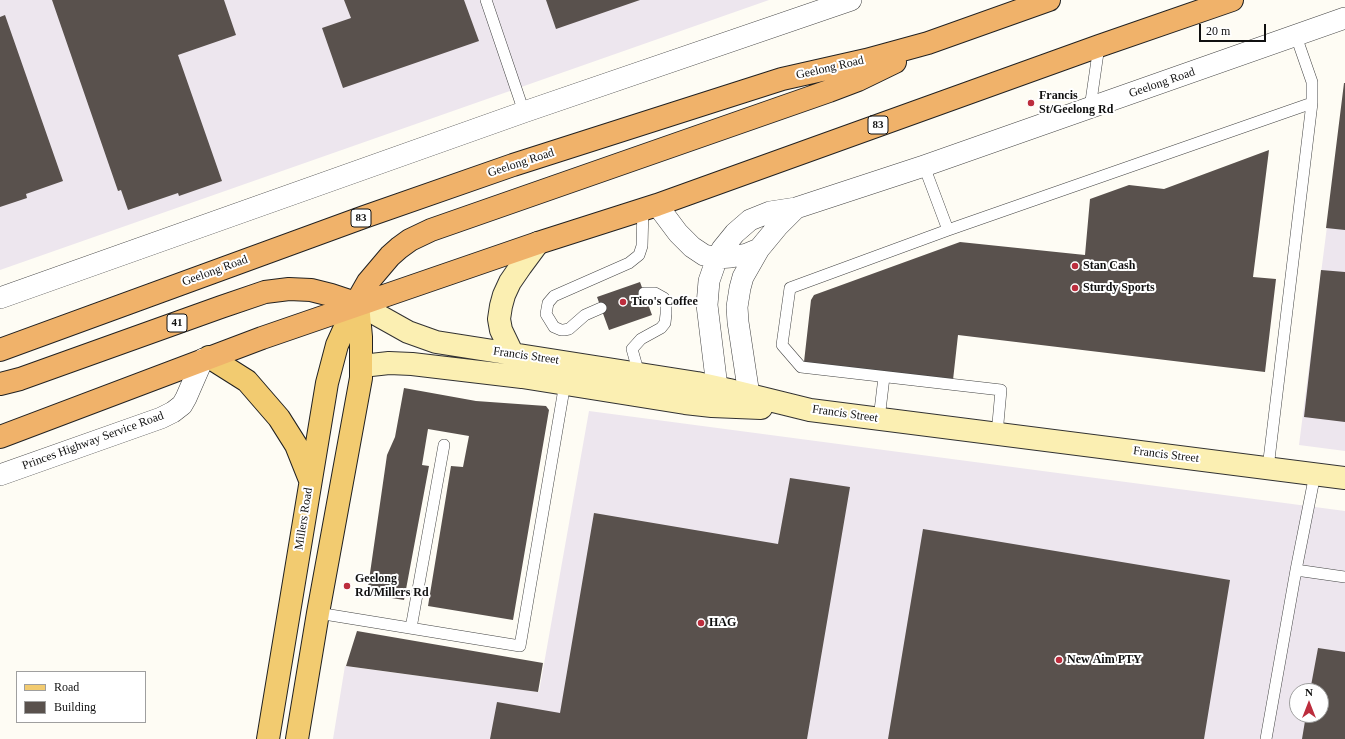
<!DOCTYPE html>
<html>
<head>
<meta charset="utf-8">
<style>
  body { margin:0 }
  #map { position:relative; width:1345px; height:739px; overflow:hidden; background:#fefcf4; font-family:Georgia,serif }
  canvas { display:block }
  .legend { position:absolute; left:16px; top:671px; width:130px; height:52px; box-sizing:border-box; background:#fff; border:1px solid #9f9f9f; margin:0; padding:5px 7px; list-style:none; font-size:12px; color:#101010 }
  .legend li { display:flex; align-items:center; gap:8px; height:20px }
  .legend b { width:20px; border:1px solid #9f9f9f }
  .north { position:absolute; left:1289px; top:683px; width:40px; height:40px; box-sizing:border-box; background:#fff; border:1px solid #9f9f9f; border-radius:50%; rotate:0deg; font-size:11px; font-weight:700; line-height:16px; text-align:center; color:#101010 }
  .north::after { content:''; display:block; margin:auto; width:14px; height:18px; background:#bc2d3d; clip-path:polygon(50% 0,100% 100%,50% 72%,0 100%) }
  .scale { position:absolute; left:1199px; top:24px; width:67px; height:18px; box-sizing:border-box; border:2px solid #101010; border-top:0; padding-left:5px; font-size:12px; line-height:14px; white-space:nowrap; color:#101010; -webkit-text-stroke:3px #fff; paint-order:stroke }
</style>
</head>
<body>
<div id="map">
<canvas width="1345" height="739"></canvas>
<ul class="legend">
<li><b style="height:5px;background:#f2cb70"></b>Road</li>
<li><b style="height:11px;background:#59514d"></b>Building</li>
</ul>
<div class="north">N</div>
<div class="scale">20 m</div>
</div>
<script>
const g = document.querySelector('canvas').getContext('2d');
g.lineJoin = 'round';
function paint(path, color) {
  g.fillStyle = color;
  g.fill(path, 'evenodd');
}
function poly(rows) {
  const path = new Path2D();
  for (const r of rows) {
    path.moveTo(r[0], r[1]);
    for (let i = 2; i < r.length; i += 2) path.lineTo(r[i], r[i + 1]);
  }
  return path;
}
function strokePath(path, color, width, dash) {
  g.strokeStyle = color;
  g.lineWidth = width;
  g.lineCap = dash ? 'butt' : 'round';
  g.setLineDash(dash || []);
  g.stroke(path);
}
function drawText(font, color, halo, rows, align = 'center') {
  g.font = font + ' Georgia,serif';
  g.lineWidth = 4;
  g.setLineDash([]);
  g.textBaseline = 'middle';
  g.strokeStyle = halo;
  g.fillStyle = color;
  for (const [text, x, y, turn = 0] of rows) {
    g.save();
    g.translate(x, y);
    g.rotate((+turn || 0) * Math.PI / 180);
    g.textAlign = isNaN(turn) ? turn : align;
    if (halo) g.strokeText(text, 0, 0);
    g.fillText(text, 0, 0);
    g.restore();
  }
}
paint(poly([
  [0,0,769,0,0,270],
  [1345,86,1345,451,1299,445],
  [589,411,1345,511,1345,739,333,739,345,666,539,692],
  [1297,691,1321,691,1321,715,1297,715]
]), '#ede6ee');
paint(poly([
  [52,0,224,0,236,35,178,55,222,181,179,196,178,193,128,210,121,190,118,191],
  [344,0,464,0,479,41,343,88,322,28,351,18],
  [546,0,640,0,556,29],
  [5,15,63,181,26,194,27,198,0,207,0,17],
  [1344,83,1345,83,1345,230,1326,228],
  [1269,150,1253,277,1276,279,1265,372,958,335,953,380,804,362,811,300,814,295,960,242,1085,255,1090,199,1129,185,1164,189],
  [1321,270,1345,272,1345,422,1304,417],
  [640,282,652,315,609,330,597,297],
  [404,388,476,401,546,406,549,410,513,620,428,606,451,466,463,467,469,436,428,429,422,465,429,466,404,600,367,594,387,455,395,437],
  [790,478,850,487,807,739,490,739,497,702,560,713,594,513,778,544],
  [923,529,1230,580,1204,739,888,739],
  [357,631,543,663,538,692,346,666],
  [1318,648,1345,652,1345,739,1302,739,1306,715,1321,715,1321,691,1310,691]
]), '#59514d');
const service = poly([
  [486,0,524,112],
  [1090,108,1099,46],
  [924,166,948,230],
  [601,308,585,315,569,329,564,330,561,330,554,327,546,314,548,303,554,296,629,263,639,255,642,246,643,208],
  [639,374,632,349,641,339,661,328,665,323,666,314,666,304,664,298,655,293,644,293],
  [879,419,884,377],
  [997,434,1001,390,801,367,782,345,790,288,948,230,1312,103,1312,82,1296,36],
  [1268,468,1312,103],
  [1296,570,1345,577],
  [318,613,520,646,565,383],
  [411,628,444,445],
  [1266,739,1296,570,1315,474]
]);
const minor = poly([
  [657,205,678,233,692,247,704,255,717,258,731,257,747,254,759,249],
  [0,298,524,112,851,0],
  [717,387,707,305,709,281,717,258,722,249,735,233,750,220,770,212,796,208,924,166,1345,18],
  [749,395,738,322,737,307,740,288,743,277,759,249,778,226,796,208],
  [0,475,161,418,173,412,182,405,186,398,203,359]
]);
const secondary = poly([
  [358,304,408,332,436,342,697,383,729,390,810,410,1345,478],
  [513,355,501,330,499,319,501,306,504,295,510,282,521,266,538,243],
  [362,366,389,363,412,364,522,377,685,403,712,406,761,408]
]);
const primary = poly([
  [209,357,247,381,279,418,296,445,310,480],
  [268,739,327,383,337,345,356,303],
  [297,739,318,613,361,378,361,337,358,304]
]);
const trunk = poly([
  [356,303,368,282,390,256,399,248,410,240,431,230,829,91,858,80,895,62],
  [0,350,364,217,513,165,782,79,866,60,928,43,1049,0],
  [0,384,20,379,221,307,265,292,289,289,311,290,331,295,358,304],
  [0,437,262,338,538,243,657,205,1099,46,1232,0]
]);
strokePath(service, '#434343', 12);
strokePath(minor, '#434343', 22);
strokePath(secondary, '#323232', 24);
strokePath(primary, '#212121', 24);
strokePath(trunk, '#212121', 24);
strokePath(service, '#fff', 11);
strokePath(minor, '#fff', 21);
strokePath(secondary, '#fbefb2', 22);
strokePath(primary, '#f2cb70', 22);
strokePath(trunk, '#f0b26a', 22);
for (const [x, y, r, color] of [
  [1031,103,4,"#bc2d3d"],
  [1075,266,4,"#bc2d3d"],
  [1075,288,4,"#bc2d3d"],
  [623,302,4,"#bc2d3d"],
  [347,586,4,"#bc2d3d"],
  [701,623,4,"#bc2d3d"],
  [1059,660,4,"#bc2d3d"]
]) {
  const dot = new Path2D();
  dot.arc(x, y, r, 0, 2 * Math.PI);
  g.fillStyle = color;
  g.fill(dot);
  strokePath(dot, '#fff', 1.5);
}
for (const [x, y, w] of [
  [878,125,20],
  [361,218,20],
  [177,323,20]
]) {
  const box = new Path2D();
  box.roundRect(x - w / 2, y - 9, w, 18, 3);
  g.fillStyle = '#fff';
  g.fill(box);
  strokePath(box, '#101010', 1);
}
drawText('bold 11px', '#101010', null, [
  ["83",878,125],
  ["83",361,218],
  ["41",177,323]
]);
drawText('12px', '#101010', '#fff', [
  ["Geelong Road",830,68,-13],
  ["Geelong Road",1162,83,-19],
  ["Geelong Road",521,163,-18],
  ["Geelong Road",215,271,-20],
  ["Francis Street",526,356,8],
  ["Francis Street",845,414,8],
  ["Princes Highway Service Road",93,441,-20],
  ["Francis Street",1166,455,7],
  ["Millers Road",304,519,-81]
]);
drawText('bold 12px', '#101010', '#fff', [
  ["Francis",1039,96],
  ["St/Geelong Rd",1039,110],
  ["Stan Cash",1083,266],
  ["Sturdy Sports",1083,288],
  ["Tico's Coffee",631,302],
  ["Geelong",355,579],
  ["Rd/Millers Rd",355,593],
  ["HAG",709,623],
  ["New Aim PTY",1067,660]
], 'left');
</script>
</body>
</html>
